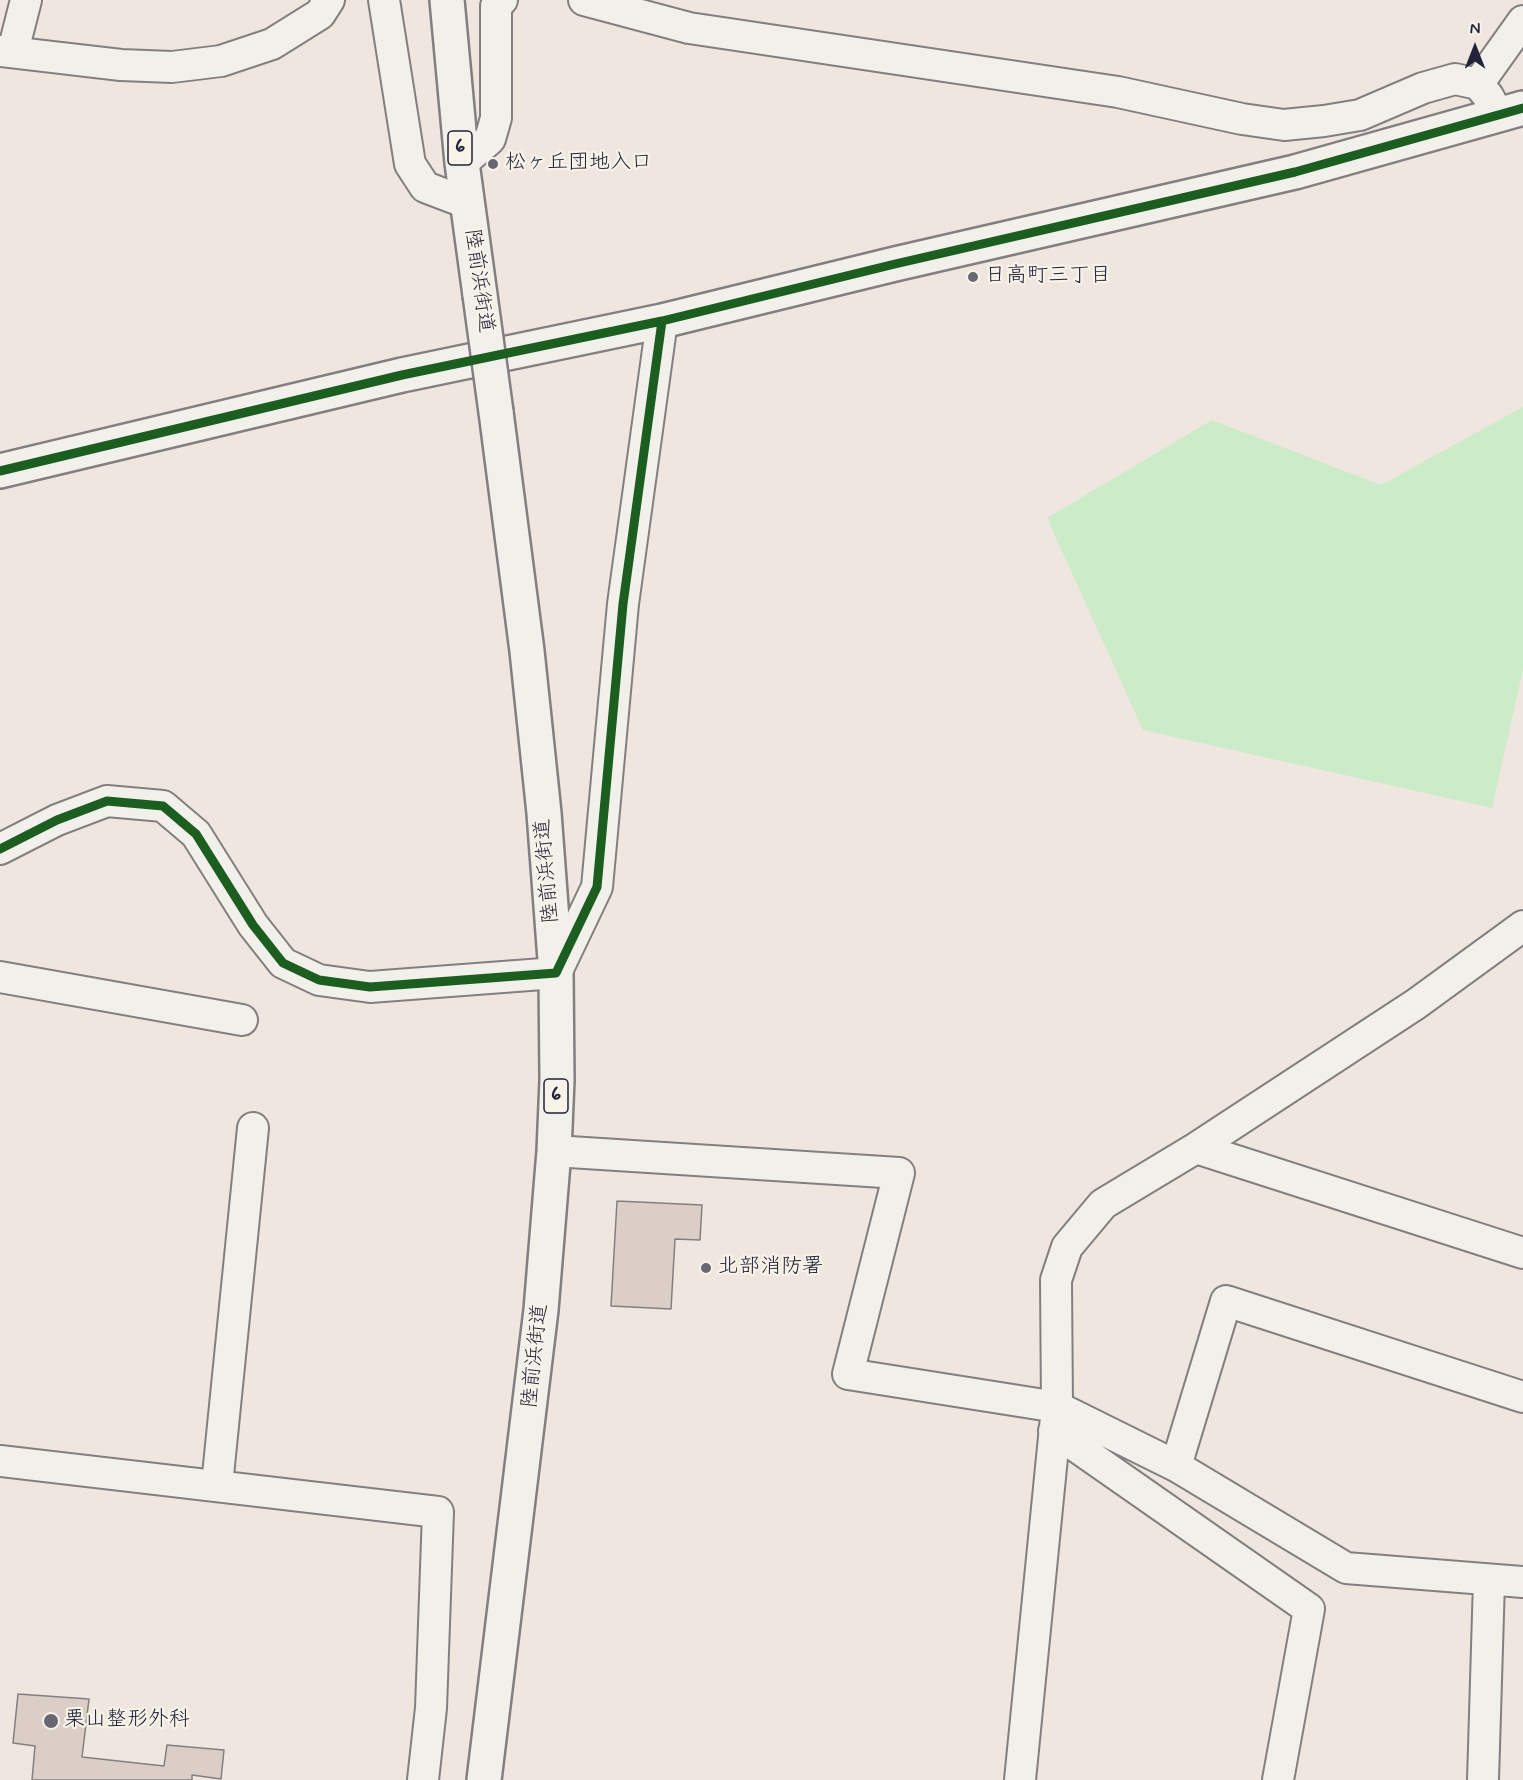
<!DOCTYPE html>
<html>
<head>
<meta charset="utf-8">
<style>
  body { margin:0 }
  #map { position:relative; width:1523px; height:1780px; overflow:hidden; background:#efe7df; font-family:Mynerve,sans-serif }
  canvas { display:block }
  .north { position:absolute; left:1445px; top:18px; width:60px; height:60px; -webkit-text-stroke:4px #f7f3e8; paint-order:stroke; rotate:0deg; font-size:16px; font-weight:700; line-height:24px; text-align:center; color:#22223b }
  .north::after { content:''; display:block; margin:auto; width:21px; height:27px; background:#22223b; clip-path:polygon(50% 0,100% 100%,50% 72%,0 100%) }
</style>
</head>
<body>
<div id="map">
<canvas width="1523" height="1780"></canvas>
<div class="north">N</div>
</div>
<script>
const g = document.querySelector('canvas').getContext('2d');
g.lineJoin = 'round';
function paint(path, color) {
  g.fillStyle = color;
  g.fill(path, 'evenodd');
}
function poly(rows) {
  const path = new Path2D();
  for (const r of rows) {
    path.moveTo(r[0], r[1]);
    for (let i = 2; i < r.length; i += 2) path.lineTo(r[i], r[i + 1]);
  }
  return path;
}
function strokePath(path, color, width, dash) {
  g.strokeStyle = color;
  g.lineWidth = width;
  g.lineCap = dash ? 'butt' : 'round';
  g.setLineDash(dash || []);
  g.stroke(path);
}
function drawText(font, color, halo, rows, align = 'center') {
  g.font = font + ' Mynerve,"Klee One",sans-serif';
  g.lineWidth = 4.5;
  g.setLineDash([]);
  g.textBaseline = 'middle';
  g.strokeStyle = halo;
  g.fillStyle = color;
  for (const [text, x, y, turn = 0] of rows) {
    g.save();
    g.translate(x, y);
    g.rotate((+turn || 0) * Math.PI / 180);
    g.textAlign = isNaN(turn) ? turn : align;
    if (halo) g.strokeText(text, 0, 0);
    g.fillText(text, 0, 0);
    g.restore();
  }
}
paint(poly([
  [1523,407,1523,670,1492,808,1143,730,1047,518,1212,420,1381,485]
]), '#ccebc8');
const building = poly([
  [617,1201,702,1205,700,1240,675,1239,671,1309,611,1306,617,1201],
  [18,1694,89,1699,82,1757,164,1766,167,1745,224,1750,221,1779,192,1775,192,1780,32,1780,35,1746,13,1743,18,1694]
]);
paint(building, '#dbcec6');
strokePath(building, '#837f80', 1.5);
const minor = poly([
  [384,0,410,164,425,187,467,203],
  [584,0,689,28,1118,92,1242,119,1284,125,1324,121,1360,115,1423,88,1455,79,1478,84,1488,96,1499,116],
  [0,51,121,65,172,67,221,61,272,44,320,14,329,0],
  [13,51,26,0],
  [1478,84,1523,21],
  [462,163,490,139,496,118,496,6,502,0],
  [0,849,57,820,107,801,163,806,196,834,253,925,283,963,319,980,370,987,556,973,597,887,623,604,662,321],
  [0,977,242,1020],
  [1196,1148,1523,1253],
  [554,1151,899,1173,848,1374,1057,1407,1176,1466,1346,1568,1523,1582],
  [1054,1431,1309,1609,1278,1780],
  [0,1461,438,1512,431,1708,423,1780],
  [1176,1466,1226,1301,1523,1397],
  [217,1485,253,1128],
  [1020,1780,1057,1407,1056,1280,1067,1247,1103,1204,1196,1148,1416,1004,1523,926],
  [1483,1780,1489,1581]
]);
const tertiary = poly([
  [0,471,402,375,662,321,895,264,1295,172,1523,108]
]);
const trunk = poly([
  [447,0,462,163,480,295],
  [484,1780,541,1310,554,1151,557,1080,556,973,544,813,527,651,496,412]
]);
strokePath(minor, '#837f80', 34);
strokePath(tertiary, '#837f80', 38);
strokePath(trunk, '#837f80', 38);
strokePath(minor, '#f2f0eb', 30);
strokePath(tertiary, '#f2f0eb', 33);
strokePath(trunk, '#f2f0eb', 33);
const trunkBridge = poly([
  [480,295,496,412]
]);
strokePath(trunkBridge, '#837f80', 38, []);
strokePath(trunkBridge, '#f2f0eb', 33);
strokePath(poly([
  [0,471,402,375,662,321,895,264,1295,172,1523,108],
  [0,849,57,820,107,801,163,806,196,834,253,925,283,963,319,980,370,987,556,973,597,887,623,604,662,321]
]), '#1b5e20', 9);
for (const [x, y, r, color] of [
  [493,164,6,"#6a6774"],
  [973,277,6,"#6a6774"],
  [706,1268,6,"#6a6774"],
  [51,1721,8,"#6a6774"]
]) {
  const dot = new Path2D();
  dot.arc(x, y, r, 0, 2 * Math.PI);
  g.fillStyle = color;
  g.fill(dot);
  strokePath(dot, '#f7f3e8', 2);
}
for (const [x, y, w] of [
  [460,148,24],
  [556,1096,24]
]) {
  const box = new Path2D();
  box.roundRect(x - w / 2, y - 17, w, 34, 4.5);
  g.fillStyle = '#f7f3e8';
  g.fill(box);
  strokePath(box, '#22223b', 1.5);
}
drawText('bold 20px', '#22223b', null, [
  ["6",460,148],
  ["6",556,1096]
]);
drawText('21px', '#22223b', '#f7f3e8', [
  ["松ヶ丘団地入口",505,164],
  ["日高町三丁目",985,277],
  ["北部消防署",718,1268],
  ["栗山整形外科",64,1721]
], 'left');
drawText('21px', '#22223b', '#f7f3e8', [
  ["陸前浜街道",478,281,82],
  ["陸前浜街道",548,871,-95],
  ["陸前浜街道",536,1356,-84]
]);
</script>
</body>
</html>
